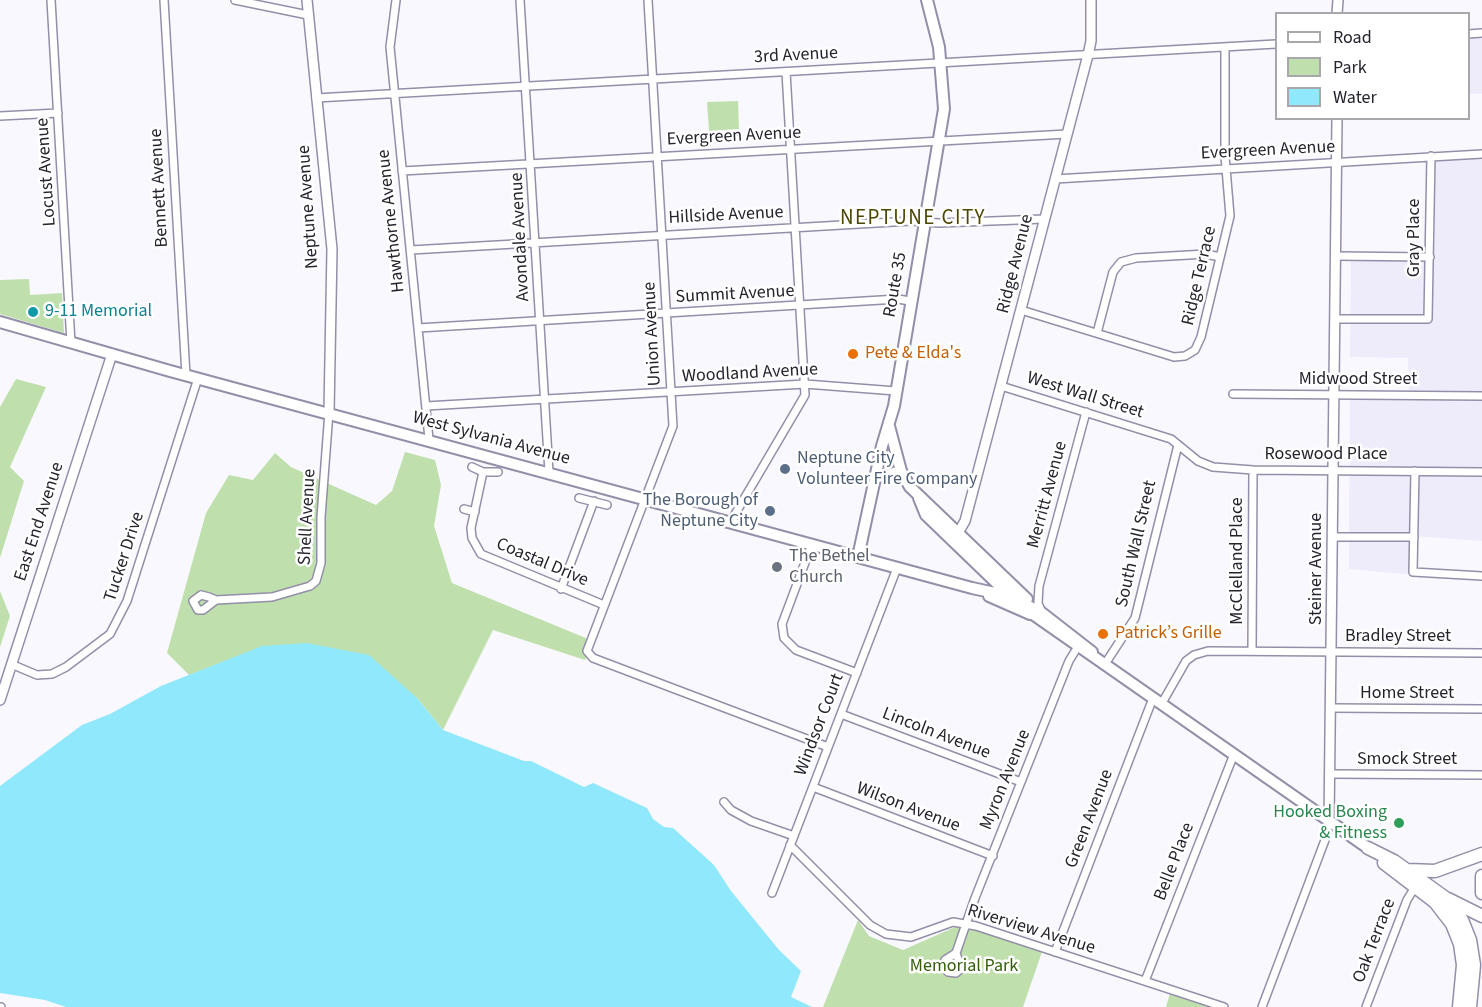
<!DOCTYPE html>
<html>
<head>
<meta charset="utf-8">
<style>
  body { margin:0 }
  #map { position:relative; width:1482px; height:1007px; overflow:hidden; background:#f9f8fe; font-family:"Source Sans 3",sans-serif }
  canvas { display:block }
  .legend { position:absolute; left:1275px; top:12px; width:195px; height:108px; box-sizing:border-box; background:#fff; border:2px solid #a8a7ab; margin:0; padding:8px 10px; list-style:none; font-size:18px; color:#25232d }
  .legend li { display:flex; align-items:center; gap:12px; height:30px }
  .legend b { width:30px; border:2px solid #a8a7ab }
</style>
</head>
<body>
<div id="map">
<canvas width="1482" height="1007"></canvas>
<ul class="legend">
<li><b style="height:8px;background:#fff"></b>Road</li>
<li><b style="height:16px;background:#bfe0ac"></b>Park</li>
<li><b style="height:16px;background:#90e8fc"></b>Water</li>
</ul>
</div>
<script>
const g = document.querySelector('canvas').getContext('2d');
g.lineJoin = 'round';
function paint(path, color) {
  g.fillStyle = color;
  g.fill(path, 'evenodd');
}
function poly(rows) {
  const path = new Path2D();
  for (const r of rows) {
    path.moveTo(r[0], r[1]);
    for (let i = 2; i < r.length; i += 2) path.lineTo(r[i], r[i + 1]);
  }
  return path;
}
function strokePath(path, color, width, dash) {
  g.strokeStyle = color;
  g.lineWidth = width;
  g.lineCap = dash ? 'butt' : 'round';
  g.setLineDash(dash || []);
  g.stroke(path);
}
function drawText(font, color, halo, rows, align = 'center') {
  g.font = font + ' "Source Sans 3",sans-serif';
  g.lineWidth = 5;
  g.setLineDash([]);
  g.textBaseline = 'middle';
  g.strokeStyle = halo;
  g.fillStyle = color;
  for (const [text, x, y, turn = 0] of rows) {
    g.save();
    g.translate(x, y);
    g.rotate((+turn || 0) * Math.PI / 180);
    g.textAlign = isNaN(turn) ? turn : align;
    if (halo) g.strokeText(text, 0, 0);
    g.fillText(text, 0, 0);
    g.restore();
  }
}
paint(poly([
  [1482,36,1482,94,1469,94,1469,37],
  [1482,154,1482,541,1414,536,1414,575,1349,569,1350,395,1409,395,1408,358,1350,357,1351,256,1434,259,1436,160]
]), '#eeecfa');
paint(poly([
  [738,101,739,129,709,131,707,102],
  [29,279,30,295,62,293,64,333,0,314,0,280],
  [16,379,46,387,10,467,24,481,0,558,0,407],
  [405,452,435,460,441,485,434,526,452,583,593,641,585,660,493,630,443,730,417,698,263,646,189,675,167,653,206,513,229,475,253,480,275,453,291,467,376,505,392,491],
  [0,591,10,616,0,647],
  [858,920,869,936,903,950,962,924,1043,949,1023,1007,823,1007],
  [1171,990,1214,1004,1213,1007,1166,1007]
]), '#bfe0ac');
paint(poly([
  [307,643,369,655,417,698,443,730,524,761,531,761,584,787,593,783,647,808,653,819,664,827,673,828,714,865,731,891,779,950,801,971,791,997,812,1007,66,1007,45,1000,0,993,0,786,82,725,110,714,161,686,262,646]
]), '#90e8fc');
const street = poly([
  [51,0,71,343],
  [164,0,186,375],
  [235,0,308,15],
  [396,0,390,47,429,439],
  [520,0,549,472],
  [648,0,673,426,587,651,593,658,828,747],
  [1468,34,1482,33],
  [316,98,1276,44],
  [0,116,58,113],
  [402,171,1067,134],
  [1055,179,1482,154],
  [411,250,911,221,939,223,1044,219],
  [1336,256,1430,257],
  [1021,310,1174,357,1185,356,1195,350,1201,337,1230,216,1225,156,1225,47],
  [1335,319,1428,319,1431,156],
  [418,328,898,299,910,301],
  [1097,333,1113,272,1121,262,1136,258,1206,254,1220,257],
  [1001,386,1171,439,1198,461,1213,467,1253,470,1482,472],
  [1233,394,1482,396],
  [426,406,805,384,896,391],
  [472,467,483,472,498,472],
  [1415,471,1413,572,1482,576],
  [483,472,471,528,472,538,481,554,604,605],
  [579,498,607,505],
  [464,509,475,512],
  [731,521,805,395,786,72],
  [1334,537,1414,537],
  [812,544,782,624,784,638,796,650,857,673],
  [561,589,594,501],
  [201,595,209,597,216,600,203,610,198,610,193,601,201,595],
  [216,600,272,597,310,586,316,581,321,563,321,517,329,412],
  [1042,613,1038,603,1039,586,1086,412],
  [1252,651,1253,470],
  [11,664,37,675,52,674,66,667,110,634,127,601,198,378],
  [1105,664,1135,618,1178,445],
  [1162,703,1186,661,1194,655,1208,651,1482,653],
  [1332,708,1482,709],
  [841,714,1021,782],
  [1332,774,1482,775],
  [813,787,993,856],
  [724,802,731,810,751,821,794,836],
  [790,845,870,925,886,934,911,937,953,922,976,926,1224,1007],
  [772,893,897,568],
  [1055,952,1153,698],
  [956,953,975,898,1069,661,1077,648],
  [956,953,961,968,956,973,948,972,944,967,945,960,956,953],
  [1145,981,1234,754],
  [0,1007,1,1007],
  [1262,1007,1325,840,1329,822],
  [1366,1007,1407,900,1415,887]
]);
const secondary = poly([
  [307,0,332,249,329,412],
  [1337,14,1338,0],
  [958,533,965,521,1088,55,1091,41,1091,0],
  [0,700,112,354],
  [1329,822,1337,118]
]);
const primary = poly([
  [0,322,170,371,972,588,1009,596,1042,613],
  [889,426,901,471,910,487,1027,599],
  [875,478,901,471],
  [919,498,926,515,1008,594],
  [858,557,882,446,894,406,944,109,939,47,927,0],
  [989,596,1030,614],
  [1024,608,1368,848],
  [1038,610,1092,652]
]);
const highway = poly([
  [1368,848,1394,861,1447,899,1462,920,1470,940,1474,965,1470,1007],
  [1384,863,1435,902,1452,924,1460,944,1463,965,1459,1007],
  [1408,870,1435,871,1482,854],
  [1482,876,1482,893],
  [1448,899,1482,916]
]);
strokePath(street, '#938fa9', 10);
strokePath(secondary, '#938fa9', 12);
strokePath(primary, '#938fa9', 14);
strokePath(highway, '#938fa9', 15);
strokePath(street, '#fff', 7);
strokePath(secondary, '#fff', 9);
strokePath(primary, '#fff', 10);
strokePath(highway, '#fff', 12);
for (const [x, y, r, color] of [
  [33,312,6,"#0f9aa8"],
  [853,354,6,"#e8710a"],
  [785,469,6,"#5c6f8a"],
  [770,511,6,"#5c6f8a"],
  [777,567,6,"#6b7280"],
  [1103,634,6,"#e8710a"],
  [1399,823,6,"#2e9e5b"]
]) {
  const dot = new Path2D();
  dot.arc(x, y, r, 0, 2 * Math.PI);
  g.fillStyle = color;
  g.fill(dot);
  strokePath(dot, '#fff', 2);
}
drawText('18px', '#25232d', '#fff', [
  ["3rd Avenue",796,56,-3],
  ["Evergreen Avenue",734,137,-3],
  ["Evergreen Avenue",1268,151,-3],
  ["Locust Avenue",47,172,-94],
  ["Bennett Avenue",160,188,-93],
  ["Neptune Avenue",309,207,-94],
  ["Hillside Avenue",726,216,-3],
  ["Hawthorne Avenue",392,221,-96],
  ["Avondale Avenue",521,237,-93],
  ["Gray Place",1415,238,-90],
  ["Ridge Avenue",1016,264,-76],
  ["Ridge Terrace",1200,276,-77],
  ["Route 35",896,285,-80],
  ["Summit Avenue",735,295,-3],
  ["Union Avenue",653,334,-93],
  ["Woodland Avenue",750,374,-3],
  ["Midwood Street",1358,380],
  ["West Wall Street",1085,396,17],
  ["West Sylvania Avenue",491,439,15],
  ["Rosewood Place",1326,455],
  ["Merritt Avenue",1048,495,-75],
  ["Shell Avenue",308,517,-87],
  ["East End Avenue",40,522,-72],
  ["South Wall Street",1137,544,-77],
  ["Tucker Drive",125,557,-72],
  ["McClelland Place",1238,561,-90],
  ["Coastal Drive",542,563,23],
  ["Steiner Avenue",1317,569,-90],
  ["Bradley Street",1398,637],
  ["Home Street",1407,694],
  ["Windsor Court",820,725,-69],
  ["Lincoln Avenue",936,734,21],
  ["Smock Street",1407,760],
  ["Myron Avenue",1006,780,-68],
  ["Wilson Avenue",908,808,21],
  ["Green Avenue",1090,819,-69],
  ["Belle Place",1175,862,-69],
  ["Riverview Avenue",1031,930,17],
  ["Oak Terrace",1375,941,-69]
]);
drawText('18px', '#0d838f', '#fff', [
  ["9-11 Memorial",45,312]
], 'left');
drawText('18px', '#c56008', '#fff', [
  ["Pete & Elda's",865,354],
  ["Patrick’s Grille",1115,634]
], 'left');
drawText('18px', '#4e5e75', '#fff', [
  ["Neptune City",797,459],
  ["Volunteer Fire Company",797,480],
  ["The Borough of",758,501,"right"],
  ["Neptune City",758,522,"right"]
], 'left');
drawText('18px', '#5b616d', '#fff', [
  ["The Bethel",789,557],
  ["Church",789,578]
], 'left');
drawText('18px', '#27864d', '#fff', [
  ["Hooked Boxing",1387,813],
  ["& Fitness",1387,834]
], 'right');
drawText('18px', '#325e0a', '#fff', [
  ["Memorial Park",964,967]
]);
g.letterSpacing = '1.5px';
drawText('21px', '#4d4705', '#fff', [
  ["NEPTUNE CITY",913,219]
]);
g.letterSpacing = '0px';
</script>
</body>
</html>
